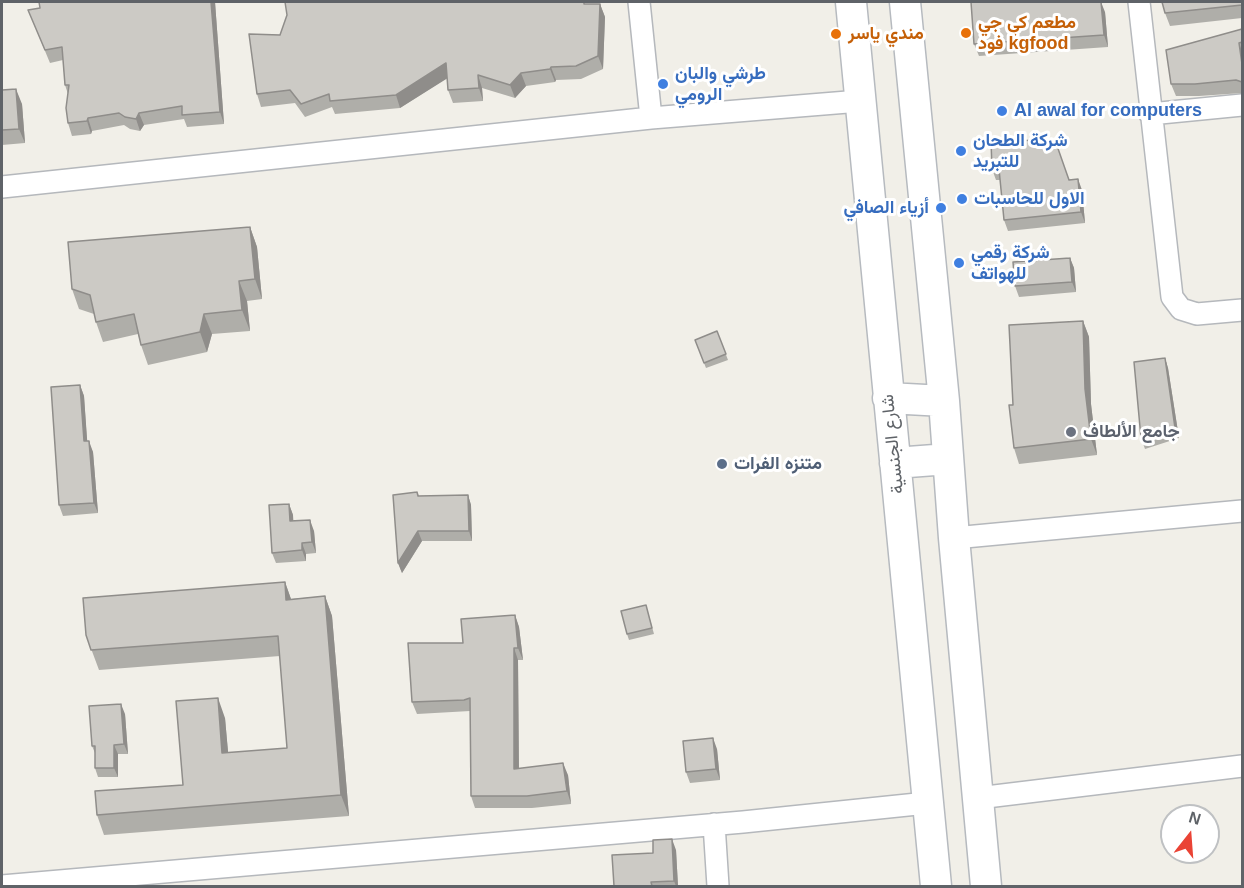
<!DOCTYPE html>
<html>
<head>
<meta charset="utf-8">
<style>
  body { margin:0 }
  #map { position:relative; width:1244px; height:888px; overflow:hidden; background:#f1efe8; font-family:Helvetica,sans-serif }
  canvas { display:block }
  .frame { position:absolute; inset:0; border:3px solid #5f6368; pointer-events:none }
  .north { position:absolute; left:1160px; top:804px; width:60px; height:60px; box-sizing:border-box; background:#fff; border:2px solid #bfc1c3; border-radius:50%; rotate:17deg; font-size:16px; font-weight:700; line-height:24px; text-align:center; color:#5f6368 }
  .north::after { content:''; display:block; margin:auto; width:21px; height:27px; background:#ea4335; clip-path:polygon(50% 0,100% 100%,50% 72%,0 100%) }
</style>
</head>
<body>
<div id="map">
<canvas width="1244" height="888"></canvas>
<div class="frame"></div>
<div class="north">N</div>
</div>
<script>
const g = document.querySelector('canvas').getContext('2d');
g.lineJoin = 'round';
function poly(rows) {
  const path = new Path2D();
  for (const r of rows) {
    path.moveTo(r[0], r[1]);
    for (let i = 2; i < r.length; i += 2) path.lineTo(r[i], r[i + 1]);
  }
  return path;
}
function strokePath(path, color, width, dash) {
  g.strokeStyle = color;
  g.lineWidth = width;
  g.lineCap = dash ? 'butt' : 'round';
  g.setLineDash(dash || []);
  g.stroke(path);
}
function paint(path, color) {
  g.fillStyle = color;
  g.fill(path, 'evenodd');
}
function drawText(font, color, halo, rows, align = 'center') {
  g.font = font + ' Helvetica,Vazirmatn,sans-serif';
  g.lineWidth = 6;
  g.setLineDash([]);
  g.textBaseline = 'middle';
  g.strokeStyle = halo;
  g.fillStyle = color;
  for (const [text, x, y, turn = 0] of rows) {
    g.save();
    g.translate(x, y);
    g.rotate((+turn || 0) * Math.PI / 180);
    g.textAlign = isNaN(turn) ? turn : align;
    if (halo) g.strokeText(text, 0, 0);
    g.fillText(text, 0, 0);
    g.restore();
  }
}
const minor = poly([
  [639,2,651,118],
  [1139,2,1172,297,1181,309,1197,314,1242,310],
  [1150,114,1242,105],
  [2,187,651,118,860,101],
  [954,538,1242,511],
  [978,798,1242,766],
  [714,824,718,886],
  [2,886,743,822,927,803]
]);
const secondary = poly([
  [851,2,936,886],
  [905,2,944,401,954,538,986,886],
  [888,398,944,401],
  [895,463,948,459]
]);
strokePath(minor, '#b5b8bc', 24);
strokePath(secondary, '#b6babf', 33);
strokePath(minor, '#fff', 21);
strokePath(secondary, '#fff', 30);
paint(poly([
  [215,2,224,124,187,127,184,119,144,125,140,131,130,129,124,125,92,131,91,134,72,136,68,123,68,94,65,85,63,60,50,63,28,10],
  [1242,2,1242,18,1170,26,1165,13],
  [588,4,600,4,605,17,603,69,581,79,556,80,555,82,526,86,515,98,482,88,483,101,453,103,448,90,447,78,400,108,335,114,332,107,305,117,295,103,261,107,257,94,280,35],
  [1105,12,1108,47,979,56,974,44],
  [1242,29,1242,93,1199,96,1176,96,1171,84],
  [2,90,22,104,25,143,2,145],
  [991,141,1069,180,1082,190,1085,223,1008,231,1004,220,1000,180,996,180,992,169],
  [250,227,257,247,262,299,247,301,250,331,212,334,207,352,148,365,141,345,138,334,103,342,96,322,94,314,79,309,72,289],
  [1070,258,1074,268,1076,292,1019,297,1015,286],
  [1083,321,1089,337,1091,404,1097,455,1019,464,1014,448,1013,405],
  [717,331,728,360,706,368,695,340],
  [1165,358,1168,368,1179,438,1145,449,1141,438],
  [80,385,84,396,87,441,93,452,98,513,63,516,59,505],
  [417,492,419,496,468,495,471,505,472,541,422,541,402,573,398,563],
  [289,504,293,515,293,521,314,531,316,553,306,554,306,561,276,563,272,553],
  [285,582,291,599,325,596,332,616,349,816,104,835,97,815,183,785,225,718,228,753,287,748,280,656,99,670,86,635],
  [646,605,654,634,629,640,627,634],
  [515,615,519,627,523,660,518,660,519,768,568,775,571,804,532,808,475,808,471,796,470,711,417,714,412,702,463,643],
  [125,714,128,754,118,754,118,777,98,777,95,768,95,753,92,746],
  [717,749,720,780,690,783,686,772],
  [676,850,678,886,614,886,653,853]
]), '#afaea9');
paint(poly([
  [211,2,215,2,224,124,220,112],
  [1101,2,1105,12,1108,47,1104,35],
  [600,4,605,17,603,69,598,56],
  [1239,43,1242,52,1242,64],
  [446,63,451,76,400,108,396,95],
  [551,67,556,80,555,82,550,69],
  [521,73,526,86,515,98,510,85],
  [478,75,482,88,483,101,479,88],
  [16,89,22,104,25,143,19,129],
  [139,113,144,125,140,131,136,119],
  [88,118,92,131,91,134,87,121],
  [1078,179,1082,190,1085,223,1081,212],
  [250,227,257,247,262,299,255,279],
  [1070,258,1074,268,1076,292,1072,282],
  [239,281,247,301,250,331,242,310],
  [204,314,212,334,207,352,200,332],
  [1083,321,1089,337,1091,404,1097,455,1091,439,1085,389],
  [1165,358,1168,368,1179,438,1175,428],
  [80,385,84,396,88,452,84,441],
  [89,441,93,452,98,513,94,503],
  [468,495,471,505,472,541,469,531],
  [289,504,293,515,294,532,290,521],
  [310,520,314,531,316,553,312,542],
  [418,531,422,541,402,573,398,563],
  [302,543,306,554,306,561,302,550],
  [285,582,292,602,286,600],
  [325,596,332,616,349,816,341,795],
  [515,615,519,627,523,660,518,648],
  [514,648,518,660,519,781,514,769],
  [218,698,225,718,230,773,222,753],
  [121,704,125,714,128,754,124,744],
  [713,738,717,749,720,780,716,769],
  [114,745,118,754,118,777,114,768],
  [563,763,568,775,571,804,567,791],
  [672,839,676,850,678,886,676,886,674,881]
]), '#8f8d8a');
const building = poly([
  [39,2,211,2,220,112,182,115,182,106,139,113,136,119,125,117,119,113,88,118,87,121,68,123,66,108,69,85,65,85,62,47,45,50,28,10,40,8,39,2],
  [285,2,584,2,584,4,600,4,598,56,576,66,551,67,550,69,521,73,510,85,478,75,479,88,448,90,446,63,396,95,330,101,329,94,301,104,290,90,257,94,249,34,280,35,287,15,285,2],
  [971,2,1101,2,1104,35,974,44,971,2],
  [1162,2,1242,2,1242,5,1165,13,1162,2],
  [1242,29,1242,42,1239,43,1242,64,1242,82,1236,80,1195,84,1171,84,1166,50,1242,29],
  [16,89,19,129,2,130,2,90,16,89],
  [1055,140,1069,180,1078,179,1081,212,1004,220,999,169,992,169,991,141,1055,140],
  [250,227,255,279,239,281,242,310,204,314,200,332,141,345,134,314,96,322,90,295,72,289,68,242,250,227],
  [1070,258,1072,282,1015,286,1013,262,1070,258],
  [1083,321,1085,389,1091,439,1014,448,1009,405,1013,405,1009,325,1083,321],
  [717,331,726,354,704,363,695,340,717,331],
  [1165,358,1175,428,1141,438,1134,362,1165,358],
  [80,385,84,441,89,441,94,503,59,505,51,387,80,385],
  [417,492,418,496,468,495,469,531,418,531,398,563,393,495,417,492],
  [289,504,290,521,310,520,312,542,302,543,302,550,272,553,269,505,289,504],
  [285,582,286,600,325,596,341,795,97,815,95,791,183,785,176,701,218,698,222,753,287,748,278,636,91,650,86,635,83,598,285,582],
  [646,605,652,628,627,634,621,611,646,605],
  [515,615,518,648,514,648,514,769,563,763,567,791,527,796,471,796,470,698,464,700,412,702,408,643,463,643,461,619,515,615],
  [121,704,124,744,114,745,114,768,95,768,95,746,92,746,89,706,121,704],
  [713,738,716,769,686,772,683,741,713,738],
  [672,839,674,881,651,882,652,886,614,886,612,855,653,853,653,840,672,839]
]);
paint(building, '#cccac5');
strokePath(building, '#8f8d8a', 1.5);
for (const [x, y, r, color] of [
  [966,33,6,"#e8710a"],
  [836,34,6,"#e8710a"],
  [663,84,6,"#3f7fe0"],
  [1002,111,6,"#3f7fe0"],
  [961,151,6,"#3f7fe0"],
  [962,199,6,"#3f7fe0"],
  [941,208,6,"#3f7fe0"],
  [959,263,6,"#3f7fe0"],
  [1071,432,6,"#6b7280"],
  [722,464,6,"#5c6f8a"]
]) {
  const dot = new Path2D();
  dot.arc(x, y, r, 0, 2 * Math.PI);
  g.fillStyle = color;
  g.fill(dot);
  strokePath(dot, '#fff', 2);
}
drawText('bold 18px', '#c56008', '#fff', [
  ["مطعم کي جي",978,23],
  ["فود kgfood",978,44],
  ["مندي ياسر",848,34]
], 'left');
drawText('bold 18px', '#366cbe', '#fff', [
  ["طرشي والبان",675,74],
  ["الرومي",675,95],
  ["Al awal for computers",1014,111],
  ["شركة الطحان",973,141],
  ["للتبريد",973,162],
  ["الاول للحاسبات",974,199],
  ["أزياء الصافي",929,208,"right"],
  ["شركة رقمي",971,253],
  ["للهواتف",971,274]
], 'left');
drawText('bold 18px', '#5b616d', '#fff', [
  ["جامع الألطاف",1083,432]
], 'left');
drawText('18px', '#5f6368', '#fff', [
  ["شارع الجنسية",893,444,-96]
]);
drawText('bold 18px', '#4e5e75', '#fff', [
  ["متنزه الفرات",734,464]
], 'left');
</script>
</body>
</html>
